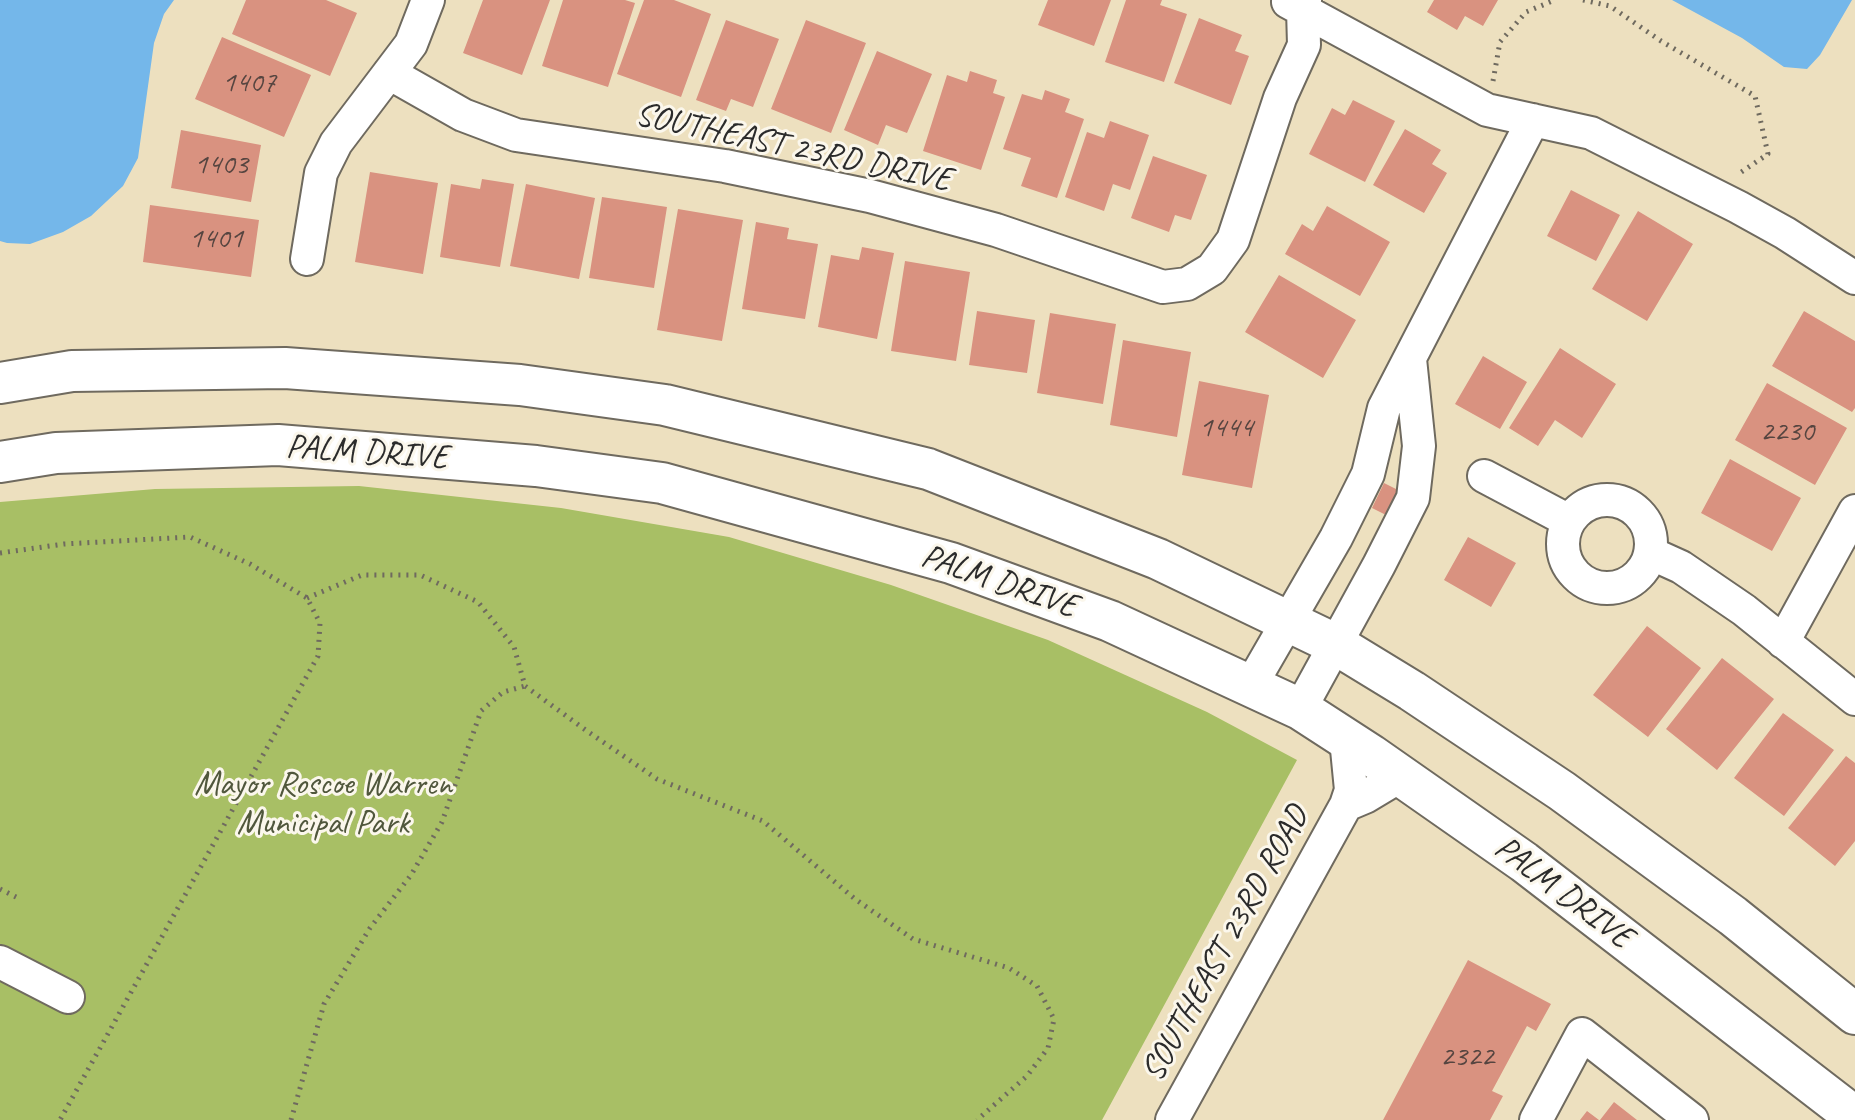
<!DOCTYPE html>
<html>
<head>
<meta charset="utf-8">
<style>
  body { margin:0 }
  canvas { display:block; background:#ede0bf }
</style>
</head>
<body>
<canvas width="1855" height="1120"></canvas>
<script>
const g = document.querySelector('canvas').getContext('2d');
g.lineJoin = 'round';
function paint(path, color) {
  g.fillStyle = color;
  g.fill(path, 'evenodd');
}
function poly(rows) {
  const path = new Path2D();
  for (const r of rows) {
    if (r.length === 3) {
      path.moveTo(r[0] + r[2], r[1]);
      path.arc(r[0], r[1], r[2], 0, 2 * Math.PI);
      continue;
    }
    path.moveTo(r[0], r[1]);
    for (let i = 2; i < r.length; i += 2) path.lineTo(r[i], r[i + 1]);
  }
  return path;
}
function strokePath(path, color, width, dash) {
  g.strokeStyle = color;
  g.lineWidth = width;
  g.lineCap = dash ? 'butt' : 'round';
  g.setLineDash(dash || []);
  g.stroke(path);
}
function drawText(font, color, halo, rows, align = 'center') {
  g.font = font + ' Caveat,sans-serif';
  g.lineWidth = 6;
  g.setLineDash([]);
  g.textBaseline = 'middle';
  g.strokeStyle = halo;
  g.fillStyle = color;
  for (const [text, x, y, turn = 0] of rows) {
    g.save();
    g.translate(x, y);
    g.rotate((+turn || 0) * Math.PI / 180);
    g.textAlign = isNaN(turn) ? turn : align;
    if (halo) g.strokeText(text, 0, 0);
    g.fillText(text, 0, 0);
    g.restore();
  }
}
paint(poly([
  [359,486,561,508,729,537,891,585,1048,640,1207,712,1297,760,1102,1120,0,1120,0,502,155,489]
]), '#a8bf65');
paint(poly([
  [0,0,174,0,164,14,154,43,138,158,123,186,91,216,63,232,30,244,7,243,0,241],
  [1672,0,1852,0,1820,55,1807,69,1784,67,1742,38]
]), '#74b7ea');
paint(poly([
  [246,0,326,0,357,13,330,76,232,34],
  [483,0,550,0,522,75,463,53],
  [563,0,625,0,635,3,608,87,542,66],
  [644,0,674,0,711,14,681,97,617,74],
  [1048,0,1111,0,1094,46,1038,25],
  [1126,0,1162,0,1160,5,1187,14,1164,82,1105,62],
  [1434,0,1498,0,1483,26,1465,16,1457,30,1427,12],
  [1199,18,1242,35,1235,51,1249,56,1231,105,1174,83],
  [726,20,779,39,753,107,731,99,726,111,696,100],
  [806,20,866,43,831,133,771,109],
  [222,37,311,75,284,137,195,99],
  [877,51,932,74,907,133,886,125,878,145,844,130],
  [970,71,997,80,993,93,1005,97,981,170,923,151,947,75,967,82],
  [1045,90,1070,99,1065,112,1084,119,1057,198,1021,186,1031,158,1003,149,1022,94,1042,100],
  [1353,100,1395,121,1365,182,1309,154,1332,108,1345,115],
  [1110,121,1149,135,1130,190,1113,184,1104,211,1065,197,1087,132,1104,138],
  [1405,129,1441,150,1432,164,1447,173,1424,213,1373,185],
  [181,130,261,145,251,202,171,188],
  [1153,156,1207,175,1191,220,1175,215,1169,232,1131,218],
  [370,172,438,183,423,274,355,262],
  [482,179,514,184,500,267,440,257,451,184,480,189],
  [526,184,595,198,579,279,510,266],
  [1571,190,1620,215,1596,261,1547,236],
  [602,197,667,207,654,288,589,278],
  [150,205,259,220,251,277,143,262],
  [1327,206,1390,242,1360,296,1285,254,1302,224,1313,231],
  [678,209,743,220,722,341,657,330],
  [1638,211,1693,244,1647,321,1592,289],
  [756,222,789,228,787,239,818,244,805,319,742,309],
  [862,247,894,253,877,339,818,327,831,255,859,260],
  [905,261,970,272,956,361,891,351],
  [1279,275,1356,320,1323,378,1245,332],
  [977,311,1035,320,1027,373,969,365],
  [1804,311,1855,341,1855,408,1852,412,1772,366],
  [1050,313,1116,324,1103,404,1037,393],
  [1123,340,1191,352,1177,437,1110,425],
  [1560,348,1616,384,1582,438,1555,420,1538,446,1509,428],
  [1483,356,1527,382,1500,429,1455,404],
  [1199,381,1269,395,1252,488,1182,475],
  [1767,383,1847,428,1815,485,1735,440],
  [1730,459,1801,498,1772,551,1701,513],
  [1384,483,1400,491,1388,516,1372,508],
  [1468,537,1516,563,1491,607,1444,580],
  [1647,626,1701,668,1648,737,1593,695],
  [1722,658,1774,699,1717,770,1666,729],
  [1783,713,1834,750,1784,816,1734,778],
  [1846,756,1855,763,1855,841,1835,866,1788,828],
  [1468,960,1551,1004,1536,1031,1527,1026,1492,1091,1503,1096,1490,1120,1383,1120],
  [1614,1102,1637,1120,1600,1120],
  [1587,1111,1599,1120,1580,1120]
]), '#d99280');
const minor = poly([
  [1288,2,1487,110,1591,133,1738,207,1785,233,1855,278],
  [389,73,463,115,516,135,725,166,870,196,996,230,1163,287,1187,284,1212,269,1233,240,1280,98,1304,45,1303,9,1305,0],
  [307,259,321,173,336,143,411,44,428,0],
  [1484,476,1569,521],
  [1607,544,44],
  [1650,553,1681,567,1744,610,1855,699],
  [1783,642,1855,511],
  [1251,685,1336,538,1368,474,1384,408,1533,120],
  [1300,709,1379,565,1413,498,1419,446,1410,359],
  [1346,805,1365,797,1400,776],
  [0,962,68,997],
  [1172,1120,1346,805,1351,790,1346,739],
  [1536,1120,1582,1034,1692,1120]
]);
const major = poly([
  [0,383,72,371,285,368,520,385,665,405,928,469,1158,559,1335,644,1412,691,1562,791,1733,916,1855,1014],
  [0,462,56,453,278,445,536,466,662,483,951,563,1110,621,1300,709,1371,755,1524,862,1855,1117]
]);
strokePath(minor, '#6f6a5f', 36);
strokePath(major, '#6f6a5f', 44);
strokePath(poly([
  [1583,0,1610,6,1661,41,1755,96,1768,154,1737,175],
  [1493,81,1500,42,1526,12,1555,0],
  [0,553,64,544,190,537,250,564,307,598,320,623,318,656,60,1120],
  [307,598,362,575,420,575,478,602,514,647,525,686,587,731,657,779,763,821,855,899,913,939,1009,968,1037,986,1054,1019,1048,1048,1027,1076,977,1120],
  [0,889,20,899],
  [291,1120,324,1004,370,928,411,875,442,822,481,711,503,692,525,686]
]), '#6f6a5f', 5, [2, 6]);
strokePath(minor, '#fff', 32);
strokePath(major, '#fff', 40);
drawText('30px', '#564540', null, [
  ["1407",249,83],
  ["1403",221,165],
  ["1401",216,239],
  ["1444",1226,428],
  ["2230",1787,432],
  ["2322",1467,1057]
]);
drawText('34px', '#2b2b2b', '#fbf7ec', [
  ["SOUTHEAST 23RD DRIVE",793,148,12],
  ["PALM DRIVE",367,453,4],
  ["PALM DRIVE",999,582,19],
  ["PALM DRIVE",1563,893,37],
  ["SOUTHEAST 23RD ROAD",1226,944,-61]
]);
drawText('34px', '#50573c', '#fbf7ec', [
  ["Mayor Roscoe Warren",323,785],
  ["Municipal Park",323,824]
]);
</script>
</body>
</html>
